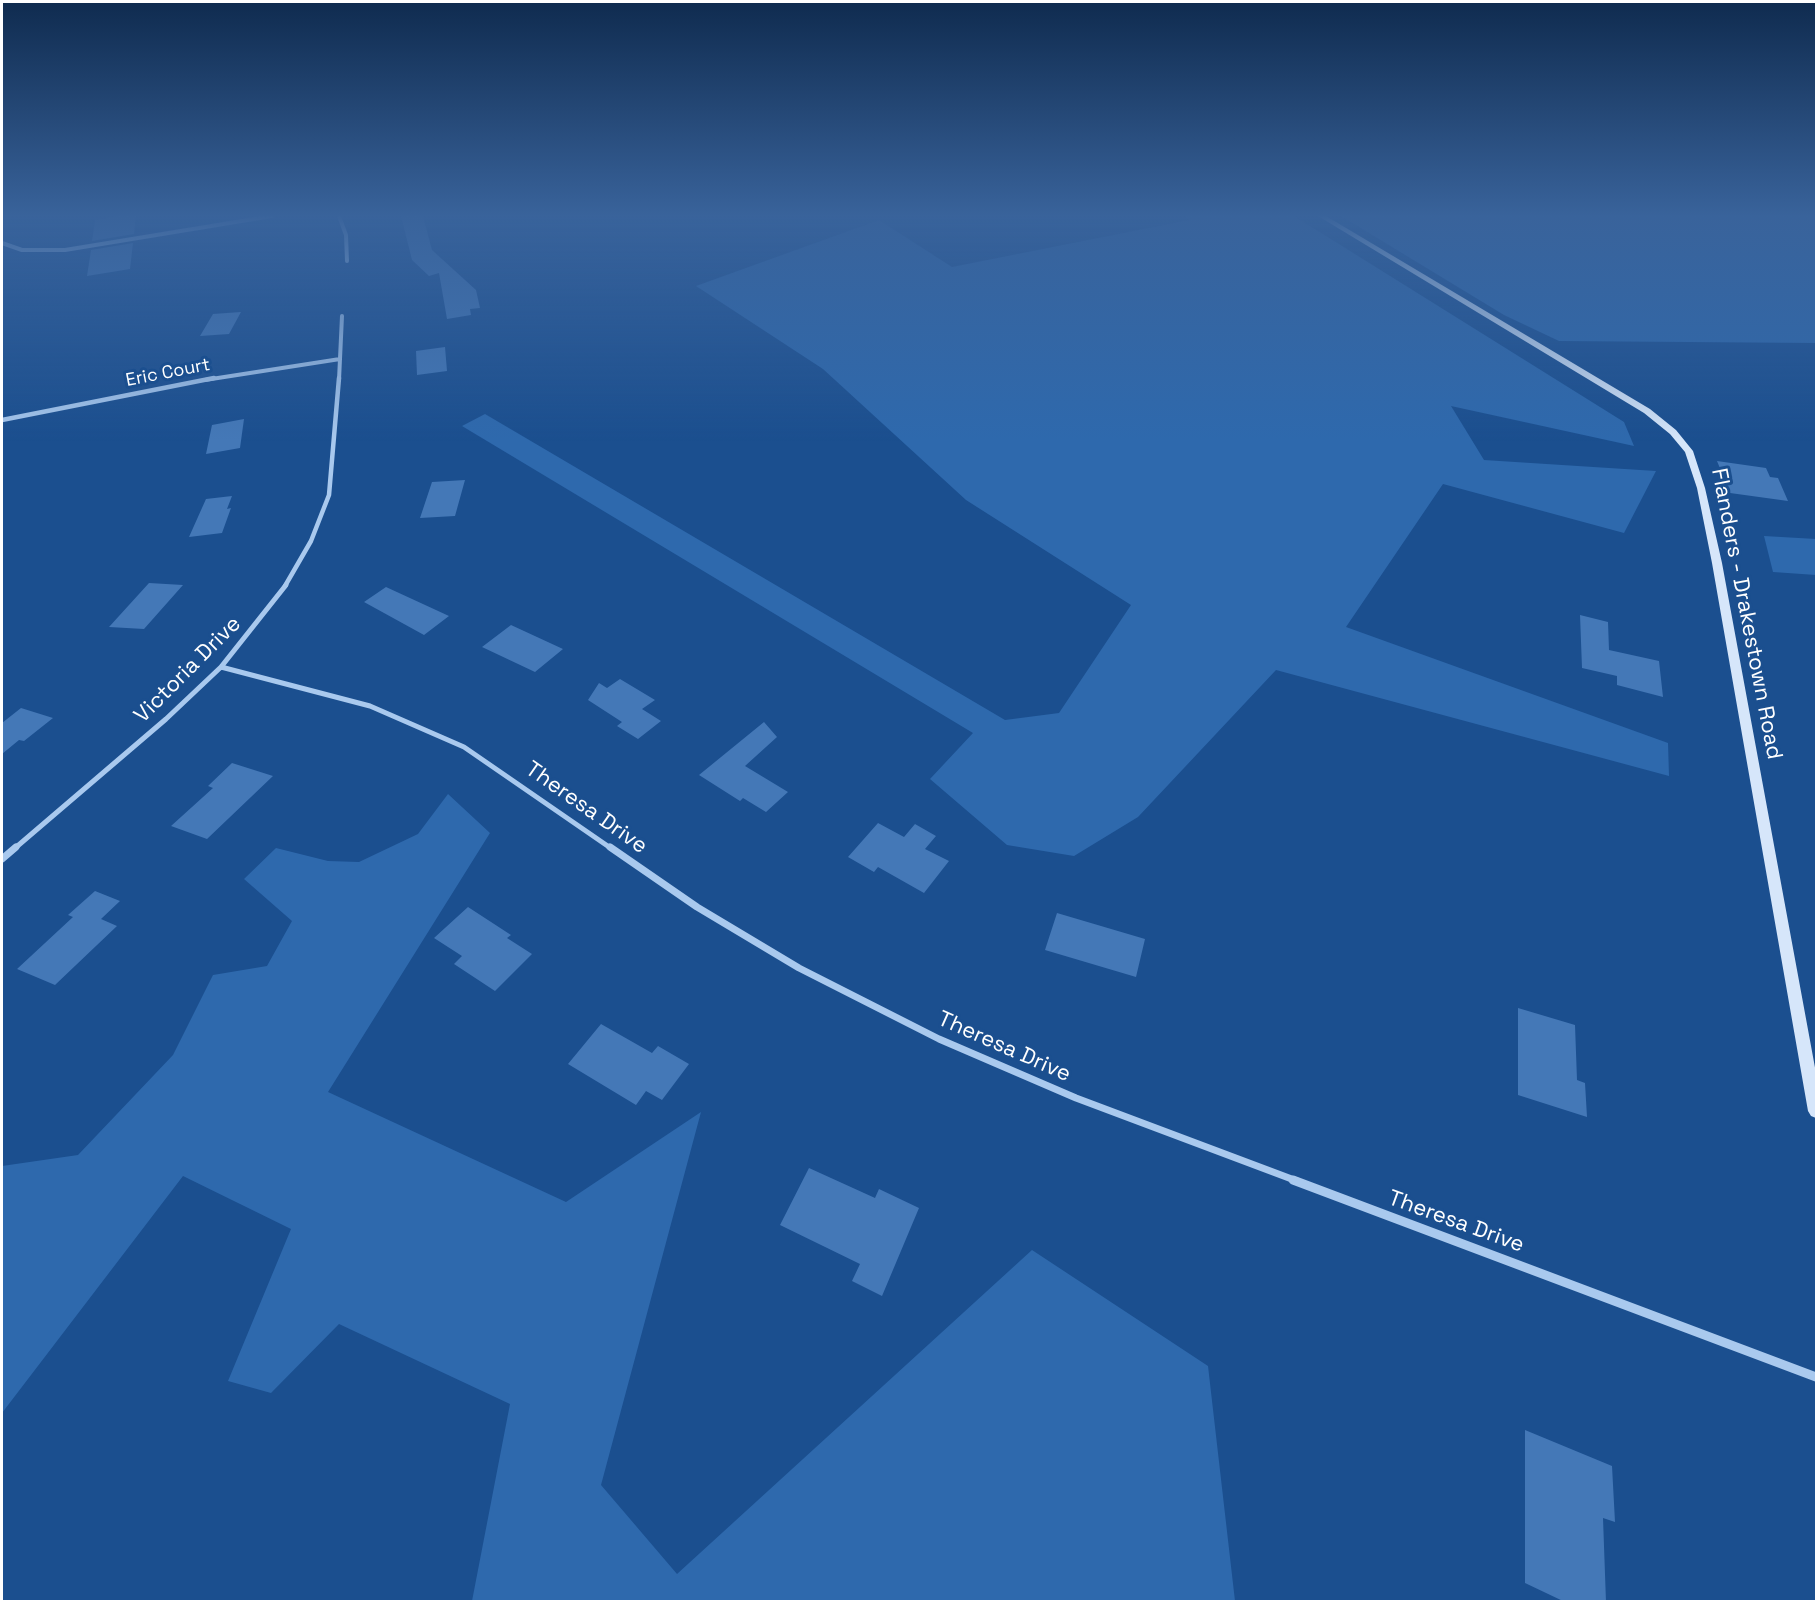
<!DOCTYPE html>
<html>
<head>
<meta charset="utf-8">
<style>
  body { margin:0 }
  #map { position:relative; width:1818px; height:1603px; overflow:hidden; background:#1b4f8f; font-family:"Space Grotesk",sans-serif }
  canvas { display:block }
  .frame { position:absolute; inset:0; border:3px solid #fff; pointer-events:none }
</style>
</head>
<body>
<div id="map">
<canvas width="1818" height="1603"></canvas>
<div class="frame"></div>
</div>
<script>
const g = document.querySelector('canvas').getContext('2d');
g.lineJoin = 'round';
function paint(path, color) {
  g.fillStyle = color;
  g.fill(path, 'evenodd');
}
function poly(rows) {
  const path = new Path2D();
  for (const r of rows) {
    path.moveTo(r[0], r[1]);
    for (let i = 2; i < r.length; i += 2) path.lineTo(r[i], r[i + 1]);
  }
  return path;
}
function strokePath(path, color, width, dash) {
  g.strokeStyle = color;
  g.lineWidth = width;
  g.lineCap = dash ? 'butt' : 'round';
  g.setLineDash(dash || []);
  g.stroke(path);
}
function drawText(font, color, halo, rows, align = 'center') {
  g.font = font + ' "Space Grotesk",sans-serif';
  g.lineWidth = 6;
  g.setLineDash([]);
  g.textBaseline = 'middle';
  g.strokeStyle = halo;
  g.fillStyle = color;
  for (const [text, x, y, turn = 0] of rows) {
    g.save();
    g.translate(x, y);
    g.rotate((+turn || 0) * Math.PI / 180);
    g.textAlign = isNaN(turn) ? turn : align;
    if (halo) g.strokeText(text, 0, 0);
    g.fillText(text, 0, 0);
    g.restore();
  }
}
paint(poly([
  [1185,216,1294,216,1624,422,1634,446,1451,406,1484,460,1656,471,1624,533,1443,484,1346,627,1668,743,1669,776,1276,670,1138,817,1074,856,1007,845,930,779,973,733,462,426,485,414,1005,720,1059,713,1131,605,966,500,823,369,696,286,879,220,952,267,1189,220],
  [1341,216,1816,216,1816,343,1559,341,1504,315],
  [1764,536,1816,539,1816,575,1773,572],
  [448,794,490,833,328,1092,566,1202,701,1112,601,1485,677,1574,1032,1250,1208,1366,1235,1601,472,1601,510,1404,339,1324,271,1393,228,1381,291,1229,183,1176,2,1413,2,1166,78,1155,173,1055,213,975,267,966,292,921,244,879,276,848,328,861,359,862,418,834]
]), '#2e69ad');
paint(poly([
  [118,216,136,216,134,234,92,241,95,220],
  [401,216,423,216,432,250,476,290,480,308,470,309,471,315,447,319,439,273,429,276,412,260],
  [133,243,130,269,87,276,91,250],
  [241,312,229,334,200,336,213,314],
  [445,347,447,371,417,375,416,351],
  [244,419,240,448,206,454,212,425],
  [1717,461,1766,468,1770,477,1778,478,1788,501,1730,493],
  [465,480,455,516,420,518,432,482],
  [232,496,227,509,231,508,222,533,189,537,206,499],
  [149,583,183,585,144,629,109,627],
  [386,587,449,616,424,635,364,602],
  [1580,615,1608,622,1609,650,1659,661,1663,697,1617,685,1617,676,1582,668],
  [511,625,563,649,535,672,482,647],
  [620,679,655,700,642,709,661,721,638,739,617,726,622,722,588,700,599,683,607,688],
  [21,708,53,718,24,741,19,740,2,754,2,723],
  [764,722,777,737,745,766,788,792,766,812,743,798,740,801,699,775],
  [232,763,273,776,207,839,171,826,213,788,208,786],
  [878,823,904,837,915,824,936,836,925,849,949,861,924,893,878,867,874,872,848,857],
  [95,891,120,901,101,919,117,926,55,985,17,969,73,917,68,915],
  [468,907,511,935,507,938,532,954,495,991,454,964,462,956,434,938],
  [1057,913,1145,939,1136,977,1045,950],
  [1518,1008,1575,1025,1577,1080,1585,1083,1587,1117,1518,1095],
  [601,1024,652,1053,658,1046,689,1064,662,1100,646,1091,636,1105,568,1064],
  [809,1168,875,1198,879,1189,919,1208,882,1296,852,1281,860,1264,780,1225],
  [1525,1430,1612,1466,1615,1522,1603,1518,1606,1602,1565,1602,1525,1583]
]), '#4478b7');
strokePath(poly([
  [339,216,346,235,347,261],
  [2,243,22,250,65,250,272,216],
  [205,380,340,359],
  [339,380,342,316]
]), '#a9c9ee', 4);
strokePath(poly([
  [2,420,214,378],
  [285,586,311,541,329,495,339,378]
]), '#a9c9ee', 4.5);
strokePath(poly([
  [221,667,370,706,464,747,612,849],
  [14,849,166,719,221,667,286,585]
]), '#a9c9ee', 5);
strokePath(poly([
  [610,847,697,907,799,968,939,1039,1076,1098,1297,1181],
  [2,859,16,847]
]), '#a9c9ee', 7);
strokePath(poly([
  [1293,1180,1816,1377]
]), '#a9c9ee', 9);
paint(poly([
  [1318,216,1326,216,1650,409,1676,430,1693,451,1705,488,1722,563,1816,1073,1816,1118,1811,1116,1808,1111,1712,563,1697,488,1685,452,1670,434,1644,413,1318,216]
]), '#d6e6fa');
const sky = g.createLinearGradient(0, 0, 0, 441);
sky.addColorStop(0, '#0f2b4f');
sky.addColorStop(0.49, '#39639b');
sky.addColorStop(1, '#39639b00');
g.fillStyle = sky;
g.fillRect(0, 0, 1818, 441);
drawText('18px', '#fff', '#1b4f8f', [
  ["Eric Court",168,373,-11]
]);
drawText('22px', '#fff', '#1b4f8f', [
  ["Flanders - Drakestown Road",1746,614,79],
  ["Victoria Drive",188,670,-45],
  ["Theresa Drive",586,808,35],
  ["Theresa Drive",1004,1047,24],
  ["Theresa Drive",1456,1222,20]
]);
</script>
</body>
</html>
